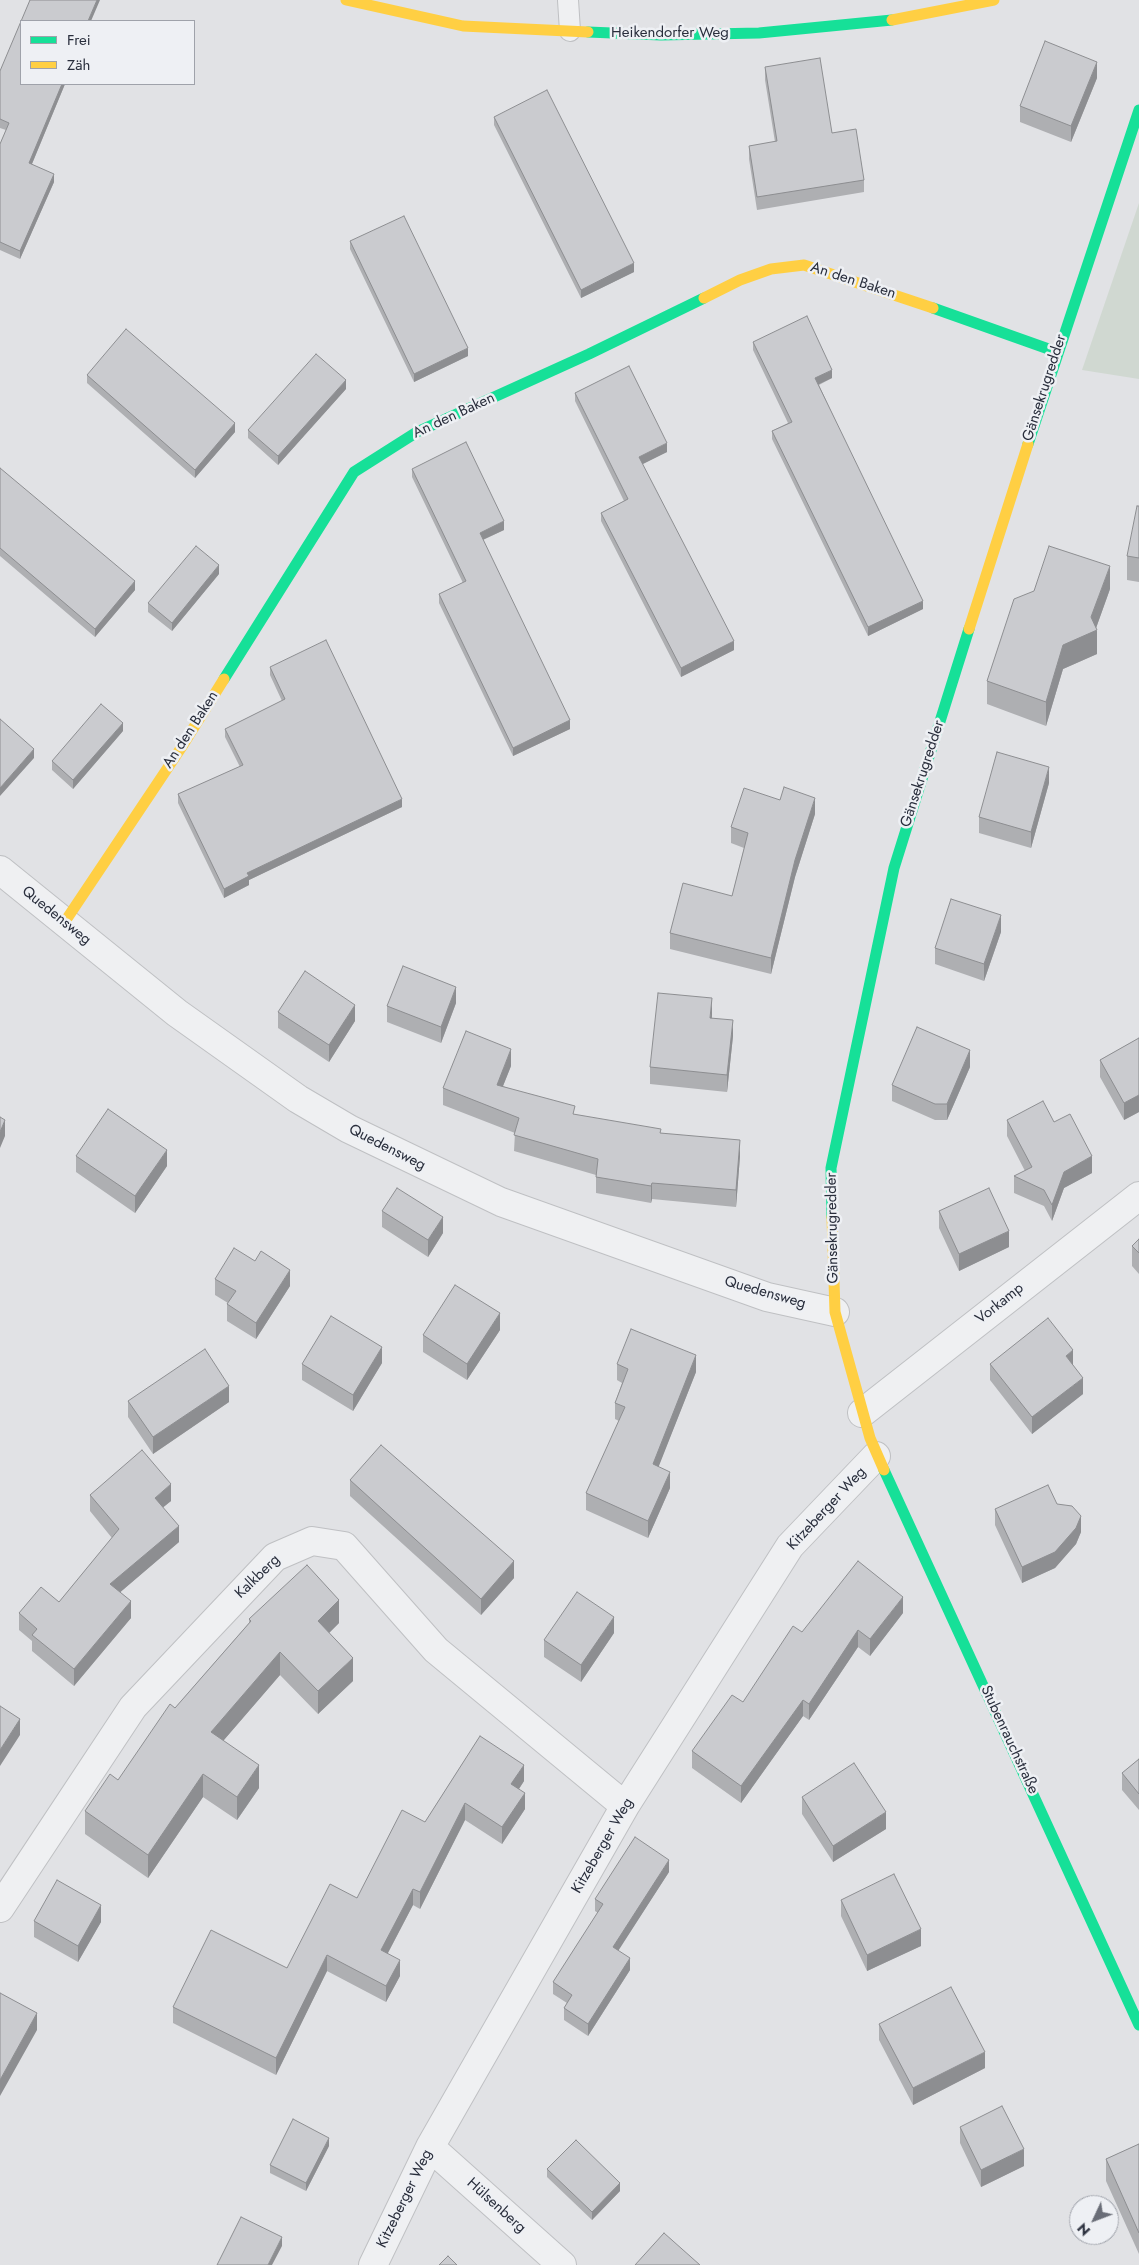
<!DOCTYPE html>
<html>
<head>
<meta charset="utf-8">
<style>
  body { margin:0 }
  #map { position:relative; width:1139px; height:2265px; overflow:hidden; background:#e1e2e5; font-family:Jost,sans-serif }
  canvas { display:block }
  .legend { position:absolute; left:20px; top:20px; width:175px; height:65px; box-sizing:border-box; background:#eef0f4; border:1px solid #9fa2aa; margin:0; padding:6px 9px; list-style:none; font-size:15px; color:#292e3c }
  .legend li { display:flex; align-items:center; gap:10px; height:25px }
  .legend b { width:25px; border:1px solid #9fa2aa }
  .north { position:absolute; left:1069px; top:2195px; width:50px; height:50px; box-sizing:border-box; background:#eef0f4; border:1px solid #9fa2aa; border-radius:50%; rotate:227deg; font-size:14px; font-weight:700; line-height:20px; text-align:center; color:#292e3c }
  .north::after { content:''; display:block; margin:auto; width:18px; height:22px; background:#696d77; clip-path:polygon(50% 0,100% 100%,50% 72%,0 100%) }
</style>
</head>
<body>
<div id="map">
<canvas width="1139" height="2265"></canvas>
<ul class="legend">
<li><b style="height:6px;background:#16e098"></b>Frei</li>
<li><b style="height:6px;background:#ffcf43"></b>Zäh</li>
</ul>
<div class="north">N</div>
</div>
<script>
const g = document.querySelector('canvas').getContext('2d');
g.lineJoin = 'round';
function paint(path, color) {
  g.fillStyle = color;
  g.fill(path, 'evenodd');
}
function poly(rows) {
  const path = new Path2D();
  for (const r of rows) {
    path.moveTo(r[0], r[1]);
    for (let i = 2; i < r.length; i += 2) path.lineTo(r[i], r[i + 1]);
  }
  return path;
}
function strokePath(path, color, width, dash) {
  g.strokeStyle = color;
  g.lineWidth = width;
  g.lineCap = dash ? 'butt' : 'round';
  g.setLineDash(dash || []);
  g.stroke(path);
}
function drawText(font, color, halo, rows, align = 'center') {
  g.font = font + ' Jost,sans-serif';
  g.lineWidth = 5;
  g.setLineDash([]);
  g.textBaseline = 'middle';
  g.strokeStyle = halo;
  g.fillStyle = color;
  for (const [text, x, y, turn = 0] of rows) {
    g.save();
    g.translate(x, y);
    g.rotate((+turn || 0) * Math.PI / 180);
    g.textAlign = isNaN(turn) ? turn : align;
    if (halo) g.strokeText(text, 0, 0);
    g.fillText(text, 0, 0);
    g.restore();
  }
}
paint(poly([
  [1139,203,1139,379,1082,370]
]), '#d0d8d1');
const lane = poly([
  [568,0,570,31]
]);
const street = poly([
  [0,870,177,1013,298,1099,349,1129,501,1202,767,1297,835,1312],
  [862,1413,1139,1196],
  [0,1908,133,1707,275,1557,312,1541,344,1546,436,1650,625,1806],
  [430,2147,562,2265],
  [373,2265,430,2147,625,1806,790,1546,876,1456]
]);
strokePath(lane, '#bfc0c3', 22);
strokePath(street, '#bfc0c3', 30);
strokePath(lane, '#eff0f2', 20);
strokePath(street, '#eff0f2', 28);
strokePath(poly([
  [588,32,661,35,759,33,892,20],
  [933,308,1057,352],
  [1028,444,1139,110],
  [224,679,354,472,417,432,589,354,704,298],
  [832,1217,831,1168,894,868,969,629],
  [884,1470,1139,2025]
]), '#16e098', 11);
strokePath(poly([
  [346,0,463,26,588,32],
  [892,20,994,0],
  [704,298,740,280,771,269,804,265,933,308],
  [969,629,1028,444],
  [64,923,181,748,224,679],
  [832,1217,835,1312,870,1438,884,1470]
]), '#ffcf43', 11);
paint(poly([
  [765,67,864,180,864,192,757,210,749,159,749,146,775,142,765,80],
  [0,71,21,84,65,84,32,164,54,182,20,259,0,250,0,144,6,130,0,128],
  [1097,78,1071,142,1020,122,1020,106],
  [494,117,634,272,581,298,494,125],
  [350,241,468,356,414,382,350,249],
  [753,342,832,378,819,385,923,609,868,636,772,439,772,431,788,423,753,350],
  [87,375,235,432,195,478,87,383],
  [346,389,278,465,248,438,248,430],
  [575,393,667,452,642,464,734,650,681,677,601,521,601,513,624,501,575,401],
  [0,468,135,590,95,637,0,556],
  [412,469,504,530,483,540,570,729,513,756,439,603,439,594,463,583,412,477],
  [1139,506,1139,582,1127,580,1127,556],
  [219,574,172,631,148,612,148,603],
  [1110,589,1096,628,1097,654,1063,669,1046,726,987,704,987,681],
  [270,667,402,807,249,880,249,885,224,898,178,803,178,794,240,767,225,737,225,729,282,701,270,675],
  [123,731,73,789,52,770,52,761],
  [1049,783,1031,848,979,833,979,817],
  [815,814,795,877,771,974,670,949,670,933,732,896,744,848,731,843,731,827],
  [1001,932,984,981,935,964,935,948],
  [456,1003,441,1043,387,1022,387,1006],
  [278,1012,355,1021,329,1062,278,1028],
  [712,1015,712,1018,733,1036,727,1092,650,1084,650,1067],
  [1139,1038,1139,1112,1124,1120,1100,1077,1100,1060],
  [511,1066,503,1086,575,1115,661,1133,740,1156,736,1207,652,1199,651,1203,596,1193,596,1175,514,1151,515,1133,443,1105,443,1088],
  [970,1067,947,1120,935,1120,892,1101,892,1085],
  [1007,1120,1054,1122,1092,1173,1064,1188,1052,1221,1044,1206,1014,1193,1014,1176,1025,1171,1007,1136],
  [76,1156,167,1166,135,1213,76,1172],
  [382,1211,443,1233,428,1257,382,1227],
  [939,1211,1009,1247,959,1271,939,1228],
  [1139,1239,1139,1286,1139,1274,1132,1266,1132,1246],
  [215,1279,290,1286,256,1339,227,1321,227,1304,228,1303,215,1295],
  [500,1330,467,1380,423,1352,423,1335],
  [382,1363,353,1411,302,1380,302,1364],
  [617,1364,696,1372,658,1467,670,1488,648,1538,586,1510,586,1493,619,1421,615,1419,615,1403,622,1383,617,1380],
  [990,1364,1083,1394,1032,1434,990,1380],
  [128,1401,229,1402,153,1454,128,1417],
  [350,1480,514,1578,481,1615,350,1496],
  [90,1495,171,1501,163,1507,179,1542,120,1592,131,1618,74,1686,32,1651,32,1641,19,1630,19,1613,59,1602,112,1538,90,1511],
  [1057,1504,1081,1532,1076,1544,1055,1568,1022,1583,995,1525,995,1509],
  [903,1613,870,1656,858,1647,809,1720,803,1716,741,1803,692,1768,692,1751,743,1702,802,1632],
  [249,1619,339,1623,329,1633,353,1681,318,1714,280,1675,223,1741,259,1788,237,1820,203,1797,148,1878,85,1834,85,1811,118,1780,175,1708,249,1623],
  [614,1633,581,1682,544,1657,544,1640],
  [480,1736,524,1781,519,1789,525,1809,502,1844,465,1820,420,1909,413,1905,388,1953,400,1976,386,2002,327,1971,276,2075,173,2023,173,2007,287,1968,357,1898,425,1822],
  [1139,1759,1139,1810,1122,1790,1122,1773],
  [802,1797,886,1829,833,1862,802,1814],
  [669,1872,618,1950,630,1970,588,2036,564,2020,564,2008,567,2003,553,1994,553,1982,598,1913,595,1911,595,1899],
  [841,1900,921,1946,867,1971,841,1916],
  [34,1921,101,1922,78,1962,34,1937],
  [879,2024,985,2068,913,2105,879,2040],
  [960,2127,1024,2166,981,2187,960,2143],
  [1139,2144,1139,2254,1106,2181,1106,2159],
  [329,2146,306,2191,270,2173,270,2165],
  [547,2169,620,2191,592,2220,547,2177]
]), '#aeafb2');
paint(poly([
  [97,0,100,0,91,21,88,21],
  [1097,62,1097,78,1071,142,1071,126],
  [62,84,65,84,29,171,29,163],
  [54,174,54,182,20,259,20,251],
  [634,263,634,272,581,298,581,290],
  [468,348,468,356,414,382,414,374],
  [832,370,832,378,815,386,815,378],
  [346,380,346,389,278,465,278,456],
  [235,423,235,432,195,478,195,470],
  [667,443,667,452,639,466,639,457],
  [504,521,504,530,480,541,480,533],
  [219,565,219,574,172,631,172,623],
  [1110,566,1110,589,1095,631,1097,630,1097,654,1063,669,1046,726,1046,702,1063,645,1091,617],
  [135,581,135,590,95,637,95,629],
  [923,601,923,609,868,636,868,627],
  [734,641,734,650,681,677,681,668],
  [570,720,570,729,513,756,513,748],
  [123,723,123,731,73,789,73,780],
  [34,749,34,758,0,796,0,788],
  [1049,767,1049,783,1031,848,1031,832],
  [815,798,815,814,795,877,771,974,771,958,795,860],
  [402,799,402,807,249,880,249,885,224,898,224,889,247,873],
  [1001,915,1001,932,984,981,984,964],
  [456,987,456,1003,441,1043,441,1027],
  [712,998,712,1015,710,1034,710,1018],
  [355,1005,355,1021,329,1062,329,1045],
  [733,1020,733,1036,727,1092,727,1075],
  [511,1049,511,1066,497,1101,497,1085],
  [970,1050,970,1067,947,1120,947,1104],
  [1139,1095,1139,1112,1124,1120,1124,1103],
  [5,1120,5,1136,0,1148,0,1132],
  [740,1140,740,1156,736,1207,736,1190],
  [167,1150,167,1166,135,1213,135,1196],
  [1092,1156,1092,1173,1064,1188,1052,1221,1052,1205,1064,1172],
  [652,1183,652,1199,651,1203,651,1186],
  [443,1217,443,1233,428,1257,428,1240],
  [1009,1231,1009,1247,959,1271,959,1254],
  [290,1270,290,1286,256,1339,256,1323],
  [500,1313,500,1330,467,1380,467,1364],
  [382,1347,382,1363,353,1411,353,1395],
  [1073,1350,1073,1367,1066,1356],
  [696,1355,696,1372,653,1481,653,1464],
  [1083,1378,1083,1394,1032,1434,1032,1417],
  [229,1386,229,1402,153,1454,153,1437],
  [670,1472,670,1488,648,1538,648,1521],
  [171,1484,171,1501,155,1514,155,1498],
  [1081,1516,1081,1532,1076,1544,1055,1568,1022,1583,1022,1567],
  [179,1526,179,1542,110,1601,110,1584],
  [514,1561,514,1578,481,1615,481,1599],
  [903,1597,903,1613,870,1656,870,1639],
  [339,1600,339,1623,318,1644,318,1621],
  [131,1601,131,1618,74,1686,74,1669],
  [614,1617,614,1633,581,1682,581,1665],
  [858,1630,858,1647,809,1720,809,1704],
  [280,1652,280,1675,211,1755,211,1732],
  [353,1658,353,1681,318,1714,318,1691],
  [803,1700,803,1716,741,1803,741,1786],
  [20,1719,20,1735,0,1766,0,1750],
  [259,1765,259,1788,237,1820,237,1797],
  [524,1765,524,1781,511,1801,511,1784],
  [203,1774,203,1797,148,1878,148,1855],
  [525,1793,525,1809,502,1844,502,1827],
  [465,1803,465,1820,420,1909,420,1892],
  [886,1812,886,1829,833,1862,833,1846],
  [669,1860,669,1872,613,1959,613,1947],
  [413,1889,413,1905,381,1966,381,1950],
  [101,1905,101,1922,78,1962,78,1946],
  [921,1929,921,1946,867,1971,867,1955],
  [327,1955,327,1971,276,2075,276,2058],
  [630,1958,630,1970,588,2036,588,2024],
  [400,1960,400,1976,386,2002,386,1986],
  [37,2013,37,2030,0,2096,0,2080],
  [985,2052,985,2068,913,2105,913,2088],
  [329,2138,329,2146,306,2191,306,2183],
  [1024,2149,1024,2166,981,2187,981,2170],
  [620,2183,620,2191,592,2220,592,2212],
  [282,2237,282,2246,272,2265,268,2265]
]), '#8d8e91');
const building = poly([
  [30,0,97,0,88,21,21,21,21,84,62,84,29,163,54,174,20,251,0,242,0,144,9,123,0,119,0,71,30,0],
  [1045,41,1097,62,1071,126,1020,106,1045,41],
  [820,58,832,133,856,129,864,180,757,197,749,146,777,141,765,67,820,58],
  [547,90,634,263,581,290,494,117,547,90],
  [404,216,468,348,414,374,350,241,404,216],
  [807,316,832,370,815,378,923,601,868,627,772,431,792,422,753,342,807,316],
  [126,329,235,423,195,470,87,375,126,329],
  [316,354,346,380,278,456,248,430,316,354],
  [629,366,667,443,639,457,734,641,681,668,601,513,628,499,575,393,629,366],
  [466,442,504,521,480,533,570,720,513,748,439,594,466,581,412,469,466,442],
  [0,468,135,581,95,629,0,548,0,468],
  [1137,506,1139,506,1139,558,1127,556,1137,506],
  [196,546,219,565,172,623,148,603,196,546],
  [1049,546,1110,566,1091,617,1097,630,1063,645,1046,702,987,681,1014,599,1034,591,1049,546],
  [326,640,402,799,247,873,249,876,224,889,178,794,243,765,225,729,285,699,270,667,326,640],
  [101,704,123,723,73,780,52,761,101,704],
  [0,719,34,749,0,788,0,719],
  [997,752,1049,767,1031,832,979,817,997,752],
  [784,787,815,798,795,860,771,958,670,933,683,883,732,896,748,833,731,827,744,788,780,800,784,787],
  [951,899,1001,915,984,964,935,948,951,899],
  [403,966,456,987,441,1027,387,1006,403,966],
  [305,971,355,1005,329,1045,278,1012,305,971],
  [658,993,712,998,710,1018,733,1020,727,1075,650,1067,658,993],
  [917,1027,970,1050,947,1104,935,1104,892,1085,917,1027],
  [466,1031,511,1049,497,1085,575,1106,573,1114,661,1129,660,1133,740,1140,736,1190,652,1183,651,1186,596,1177,598,1159,514,1135,519,1118,443,1088,466,1031],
  [1139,1038,1139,1095,1124,1103,1100,1060,1139,1038],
  [1043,1101,1054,1122,1070,1114,1092,1156,1064,1172,1052,1205,1044,1190,1014,1176,1032,1167,1007,1120,1043,1101],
  [108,1109,167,1150,135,1196,76,1156,108,1109],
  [0,1117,5,1120,0,1132,0,1117],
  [397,1188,443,1217,428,1240,382,1211,397,1188],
  [989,1188,1009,1231,959,1254,939,1211,989,1188],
  [1139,1239,1139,1253,1132,1246,1139,1239],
  [234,1248,255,1261,261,1251,290,1270,256,1323,227,1304,236,1291,215,1279,234,1248],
  [455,1285,500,1313,467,1364,423,1335,455,1285],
  [331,1316,382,1347,353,1395,302,1364,331,1316],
  [1048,1318,1073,1350,1066,1356,1083,1378,1032,1417,990,1364,1048,1318],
  [631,1329,696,1355,653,1464,670,1472,648,1521,586,1493,625,1407,615,1403,628,1369,617,1364,631,1329],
  [205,1349,229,1386,153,1437,128,1401,205,1349],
  [381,1445,514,1561,481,1599,350,1480,381,1445],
  [142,1450,171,1484,155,1498,179,1526,110,1584,131,1601,74,1669,32,1635,37,1629,19,1613,41,1587,59,1602,119,1529,90,1495,142,1450],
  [1048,1485,1057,1504,1072,1506,1081,1516,1076,1528,1055,1552,1022,1567,995,1509,1048,1485],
  [858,1561,903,1597,870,1639,858,1630,809,1704,803,1700,741,1786,692,1751,732,1695,743,1702,793,1626,802,1632,858,1561],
  [307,1565,339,1600,318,1621,353,1658,318,1691,280,1652,211,1732,259,1765,237,1797,203,1774,148,1855,85,1811,110,1774,118,1780,170,1704,175,1708,251,1621,249,1619,307,1565],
  [577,1592,614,1617,581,1665,544,1640,577,1592],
  [0,1706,20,1719,0,1750,0,1706],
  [480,1736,524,1765,511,1784,525,1793,502,1827,465,1803,420,1892,413,1889,381,1950,400,1960,386,1986,327,1955,276,2058,173,2007,211,1930,287,1968,330,1884,357,1898,402,1810,425,1822,480,1736],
  [1139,1759,1139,1794,1122,1773,1139,1759],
  [854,1763,886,1812,833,1846,802,1797,854,1763],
  [635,1837,669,1860,613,1947,630,1958,588,2024,564,2008,572,1995,553,1982,603,1904,595,1899,635,1837],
  [894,1874,921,1929,867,1955,841,1900,894,1874],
  [57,1880,101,1905,78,1946,34,1921,57,1880],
  [951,1987,985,2052,913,2088,879,2024,951,1987],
  [0,1993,37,2013,0,2080,0,1993],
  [1002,2106,1024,2149,981,2170,960,2127,1002,2106],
  [293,2119,329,2138,306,2183,270,2165,293,2119],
  [576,2140,620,2183,592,2212,547,2169,576,2140],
  [1139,2144,1139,2233,1106,2159,1139,2144],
  [241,2217,282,2237,268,2265,217,2265,241,2217],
  [664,2233,700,2265,635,2265,664,2233],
  [448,2256,457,2265,439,2265,448,2256]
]);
paint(building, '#cacbcf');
strokePath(building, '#8d8e91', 1);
drawText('15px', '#292e3c', '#eef0f4', [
  ["Heikendorfer Weg",670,33],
  ["An den Baken",853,281,18],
  ["Gänsekrugredder",1045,388,-72],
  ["An den Baken",454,416,-25],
  ["An den Baken",191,730,-57],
  ["Gänsekrugredder",923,774,-72],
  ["Quedensweg",56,916,39],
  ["Quedensweg",387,1148,27],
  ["Gänsekrugredder",833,1228,-91],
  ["Quedensweg",765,1293,16],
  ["Vorkamp",1000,1304,-38],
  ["Kitzeberger Weg",827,1509,-47],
  ["Kalkberg",258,1577,-44],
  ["Stubenrauchstraße",1009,1740,65],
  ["Kitzeberger Weg",603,1846,-60],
  ["Kitzeberger Weg",405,2199,-64],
  ["Hülsenberg",496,2206,42]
]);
</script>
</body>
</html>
